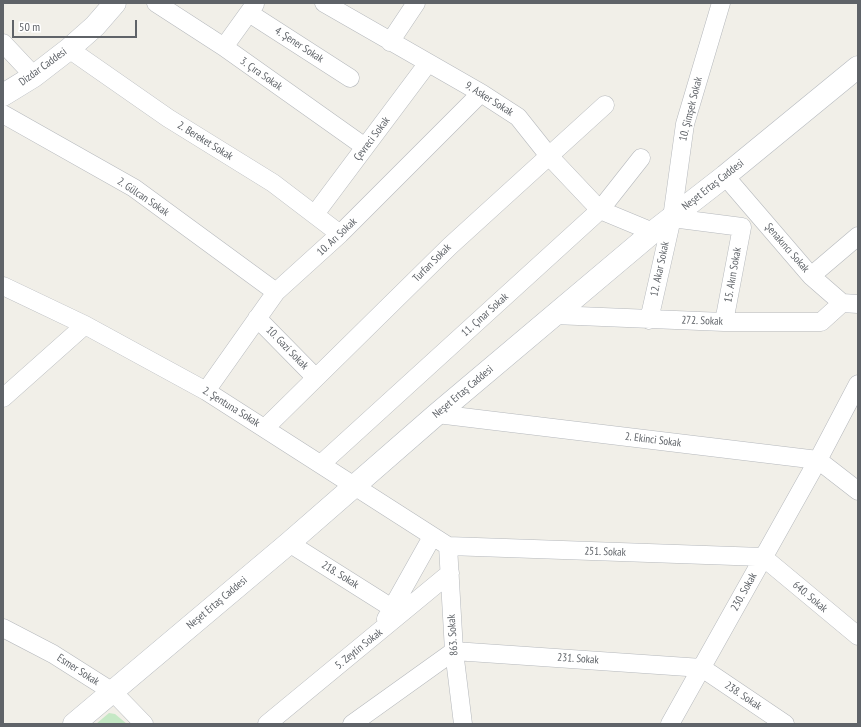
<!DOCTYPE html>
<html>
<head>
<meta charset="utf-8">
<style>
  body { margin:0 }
  #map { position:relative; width:861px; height:727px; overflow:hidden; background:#f1efe8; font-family:"PT Sans Narrow",sans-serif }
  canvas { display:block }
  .frame { position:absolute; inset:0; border:4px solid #5f6368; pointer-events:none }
  .scale { position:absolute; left:12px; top:20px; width:125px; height:18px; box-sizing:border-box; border:2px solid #5f6368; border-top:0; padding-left:5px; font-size:12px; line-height:14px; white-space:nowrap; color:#5f6368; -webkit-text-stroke:3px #fff; paint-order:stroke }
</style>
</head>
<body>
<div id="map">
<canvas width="861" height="727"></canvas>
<div class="frame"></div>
<div class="scale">50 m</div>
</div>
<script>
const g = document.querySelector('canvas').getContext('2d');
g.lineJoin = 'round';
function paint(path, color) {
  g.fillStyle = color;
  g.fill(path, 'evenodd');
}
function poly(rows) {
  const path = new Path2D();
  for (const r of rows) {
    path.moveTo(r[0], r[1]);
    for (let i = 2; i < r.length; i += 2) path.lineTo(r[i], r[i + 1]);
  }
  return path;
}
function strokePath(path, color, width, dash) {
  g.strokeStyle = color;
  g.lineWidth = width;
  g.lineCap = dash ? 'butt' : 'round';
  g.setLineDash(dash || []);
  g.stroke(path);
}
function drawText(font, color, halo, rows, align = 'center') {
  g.font = font + ' "PT Sans Narrow",sans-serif';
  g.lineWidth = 3;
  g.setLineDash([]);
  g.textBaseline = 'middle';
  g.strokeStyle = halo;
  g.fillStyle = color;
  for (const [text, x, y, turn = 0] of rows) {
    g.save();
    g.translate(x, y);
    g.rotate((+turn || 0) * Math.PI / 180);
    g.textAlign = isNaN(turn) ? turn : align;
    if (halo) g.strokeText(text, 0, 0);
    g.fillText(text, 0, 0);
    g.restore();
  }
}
paint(poly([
  [109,713,115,714,127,724,96,724]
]), '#c5e8c5');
const street = poly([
  [156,3,224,47,365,147],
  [324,3,481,93,518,117,549,156,600,210,653,232],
  [249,13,350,78],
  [390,42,416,3],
  [3,43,34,76],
  [224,47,255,4],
  [69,49,168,118,273,183,340,234],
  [3,114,134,188,276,292],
  [725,176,811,276,842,303,858,304],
  [315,214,428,63],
  [672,218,742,227,724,322],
  [811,276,858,236],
  [3,286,85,325,206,391,448,546,763,557,858,636],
  [554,315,724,322,821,322,842,303],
  [257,318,316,378],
  [649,320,672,218,685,124,721,3],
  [206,391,276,292,340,234,481,93],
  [3,398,85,325],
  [437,414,818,460,858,491],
  [265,428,450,246,605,105],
  [321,464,600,210,641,158],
  [289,543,392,608],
  [448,546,454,651,463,724],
  [386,619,432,537],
  [3,628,53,654,113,692,144,724],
  [267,724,450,573],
  [352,724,454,651,702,668,785,724],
  [670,724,818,460,858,384]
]);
const secondary = poly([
  [3,95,34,76,69,49,95,26,115,3],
  [74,724,289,543,437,414,653,232,725,176,858,67]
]);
strokePath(street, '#b5b8bc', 19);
strokePath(secondary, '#b6babf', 23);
strokePath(street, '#fff', 18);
strokePath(secondary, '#fff', 22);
drawText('11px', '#5f6368', '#fff', [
  ["4. Şener Sokak",299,45,33],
  ["Dizdar Caddesi",43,67,-36],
  ["3. Çıra Sokak",261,74,35],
  ["9. Asker Sokak",489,99,32],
  ["10. Şimşek Sokak",691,109,-76],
  ["Çevreci Sokak",372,139,-53],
  ["2. Bereket Sokak",205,141,32],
  ["Neşet Ertaş Caddesi",713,185,-38],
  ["2. Gülcan Sokak",143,197,34],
  ["10. Arı Sokak",337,237,-43],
  ["Şenakıncı Sokak",787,248,49],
  ["Turfan Sokak",432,263,-45],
  ["12. Akar Sokak",660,269,-78],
  ["15. Akın Sokak",733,275,-80],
  ["11. Çınar Sokak",485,315,-42],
  ["272. Sokak",702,321,2],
  ["10. Gazi Sokak",287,348,46],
  ["Neşet Ertaş Caddesi",463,392,-40],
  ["2. Şentuna Sokak",231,407,32],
  ["2. Ekinci Sokak",653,440,7],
  ["251. Sokak",605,552,2],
  ["218. Sokak",340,575,32],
  ["230. Sokak",744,592,-61],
  ["640. Sokak",810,597,40],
  ["Neşet Ertaş Caddesi",217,603,-40],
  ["863. Sokak",453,635,-94],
  ["5. Zeytin Sokak",359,649,-39],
  ["231. Sokak",578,659,4],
  ["Esmer Sokak",78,670,33],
  ["238. Sokak",743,696,34]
]);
</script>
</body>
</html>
